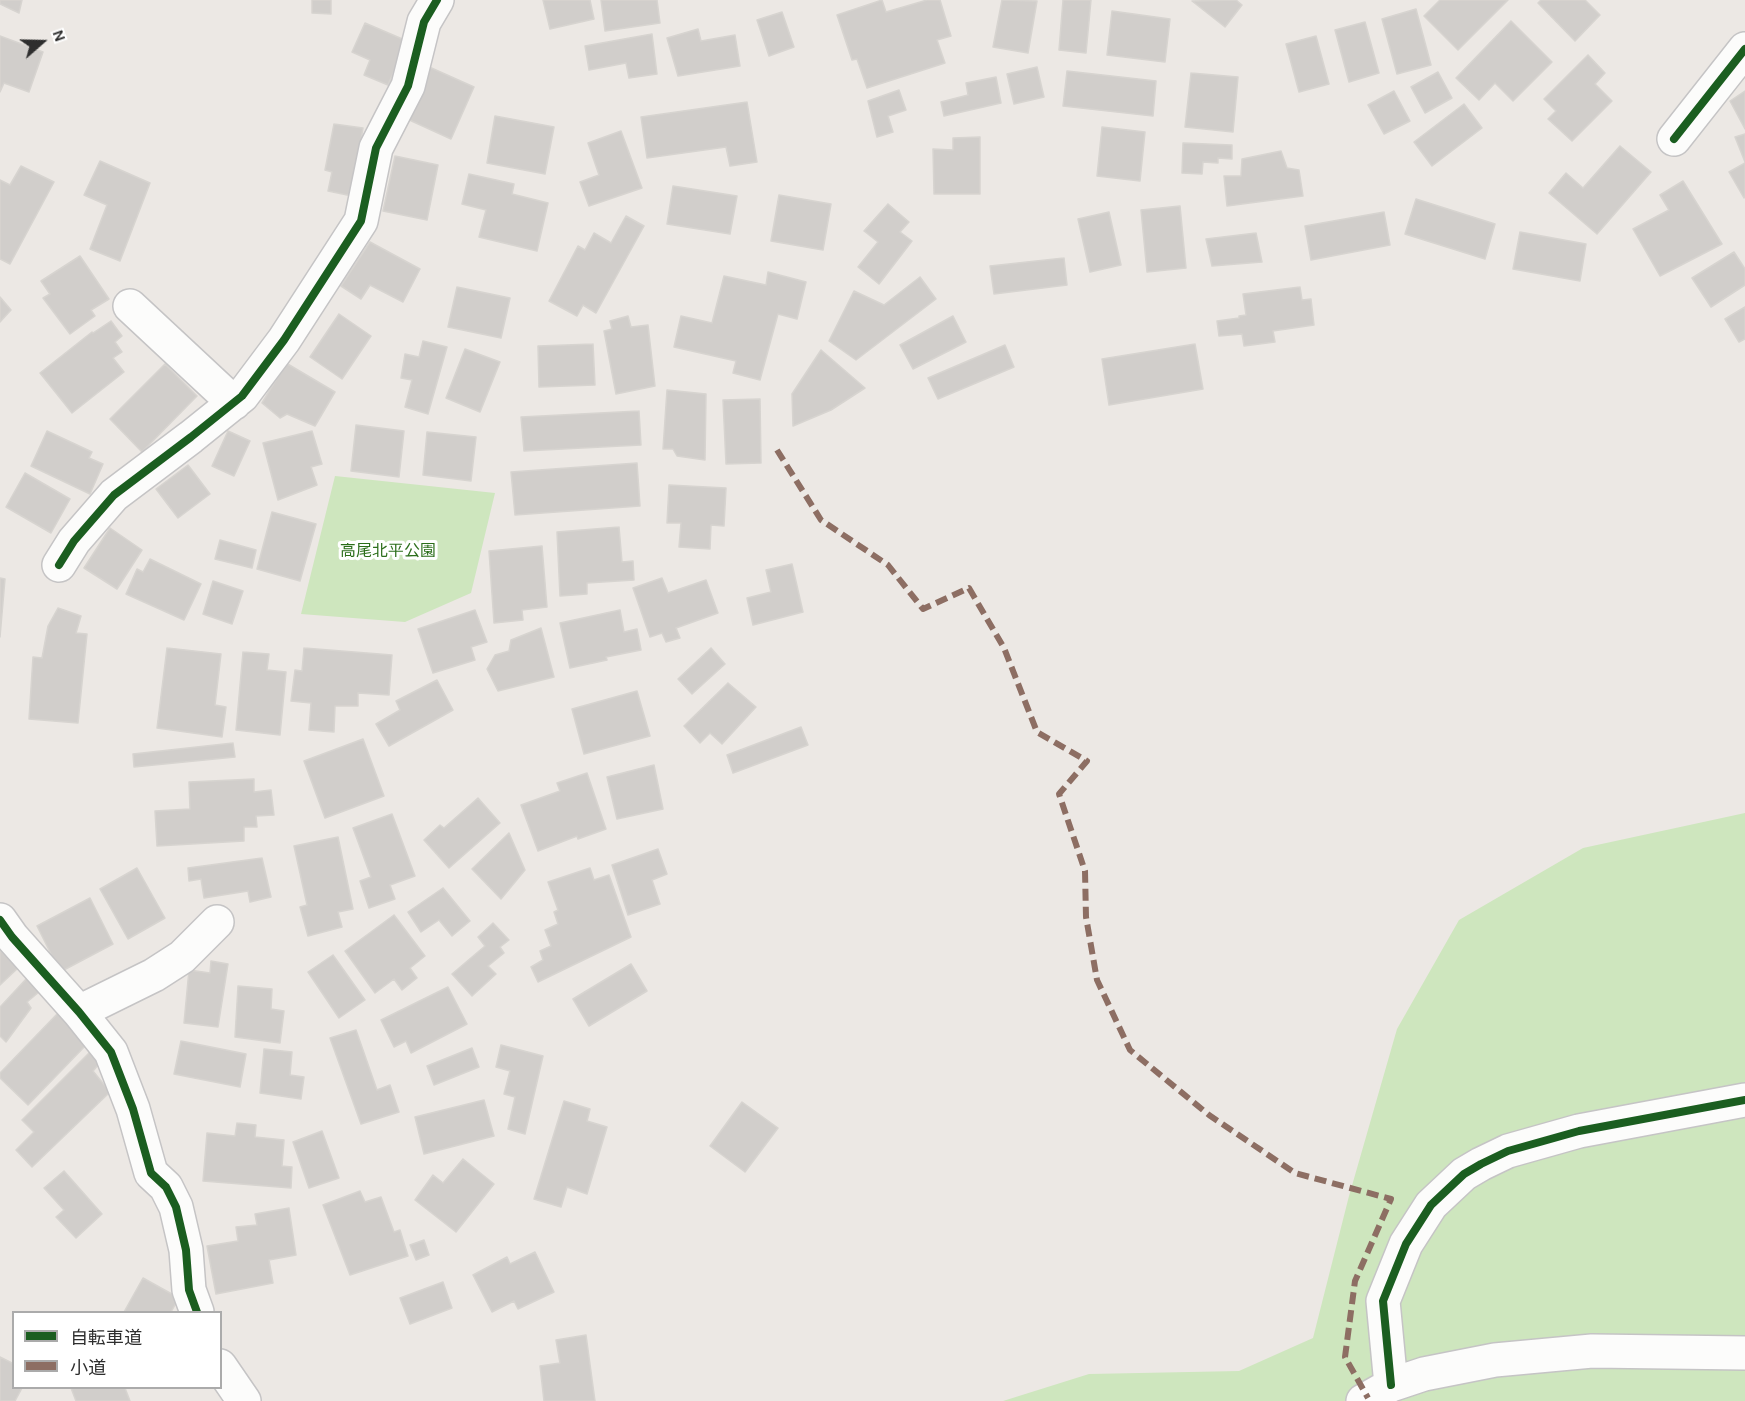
<!DOCTYPE html>
<html>
<head>
<meta charset="utf-8">
<style>
  body { margin:0 }
  #map { position:relative; width:1745px; height:1401px; overflow:hidden; background:#ece8e4; font-family:Karla,"Noto Sans JP",sans-serif }
  canvas { display:block }
  .legend { position:absolute; left:12px; top:1311px; width:210px; height:78px; box-sizing:border-box; background:#fff; border:2px solid #ababab; margin:0; padding:8px 10px; list-style:none; font-size:18px; color:#2e2e2e }
  .legend li { display:flex; align-items:center; gap:12px; height:30px }
  .legend b { width:30px; border:2px solid #ababab }
  .north { position:absolute; left:12px; top:12px; width:60px; height:60px; -webkit-text-stroke:4px #fff; paint-order:stroke; rotate:70deg; font-size:16px; font-weight:700; line-height:24px; text-align:center; color:#2e2e2e }
  .north::after { content:''; display:block; margin:auto; width:21px; height:27px; background:#2e2e2e; clip-path:polygon(50% 0,100% 100%,50% 72%,0 100%) }
</style>
</head>
<body>
<div id="map">
<canvas width="1745" height="1401"></canvas>
<ul class="legend">
<li><b style="height:8px;background:#1b5e20"></b>自転車道</li>
<li><b style="height:8px;background:#8d6e63"></b>小道</li>
</ul>
<div class="north">N</div>
</div>
<script>
const g = document.querySelector('canvas').getContext('2d');
g.lineJoin = 'round';
function paint(path, color) {
  g.fillStyle = color;
  g.fill(path, 'evenodd');
}
function poly(rows) {
  const path = new Path2D();
  for (const r of rows) {
    path.moveTo(r[0], r[1]);
    for (let i = 2; i < r.length; i += 2) path.lineTo(r[i], r[i + 1]);
  }
  return path;
}
function strokePath(path, color, width, dash) {
  g.strokeStyle = color;
  g.lineWidth = width;
  g.lineCap = dash ? 'butt' : 'round';
  g.setLineDash(dash || []);
  g.stroke(path);
}
function drawText(font, color, halo, rows, align = 'center') {
  g.font = font + ' Karla,"Noto Sans JP",sans-serif';
  g.lineWidth = 6;
  g.setLineDash([]);
  g.textBaseline = 'middle';
  g.strokeStyle = halo;
  g.fillStyle = color;
  for (const [text, x, y, turn = 0] of rows) {
    g.save();
    g.translate(x, y);
    g.rotate((+turn || 0) * Math.PI / 180);
    g.textAlign = isNaN(turn) ? turn : align;
    if (halo) g.strokeText(text, 0, 0);
    g.fillText(text, 0, 0);
    g.restore();
  }
}
paint(poly([
  [335,476,495,493,471,593,405,622,301,614],
  [1745,813,1745,1401,1003,1401,1089,1374,1239,1371,1313,1338,1349,1196,1397,1029,1459,920,1583,848]
]), '#cee6be');
const building = poly([
  [0,0,22,0,19,13,0,4,0,0],
  [312,0,331,0,331,14,312,13,312,0],
  [543,0,590,0,594,19,550,29,543,0],
  [601,0,657,0,660,23,605,31,601,0],
  [882,0,886,12,927,0,940,0,951,36,937,40,945,63,867,88,857,59,852,60,837,15,882,0],
  [1002,0,1037,1,1028,53,993,47,1002,0],
  [1063,0,1091,0,1086,53,1059,50,1063,0],
  [1236,0,1242,5,1225,27,1192,1,1236,0],
  [1440,0,1508,0,1458,50,1424,16,1440,0],
  [1541,0,1585,0,1600,15,1575,41,1538,3,1541,0],
  [1416,9,1431,65,1397,74,1382,19,1416,9],
  [1112,11,1170,19,1165,62,1107,55,1112,11],
  [782,12,794,47,769,56,757,20,782,12],
  [1511,21,1552,62,1513,101,1495,83,1479,100,1456,78,1511,21],
  [1365,22,1379,73,1349,82,1335,30,1365,22],
  [365,23,407,41,388,85,364,75,370,60,352,52,365,23],
  [698,29,701,41,735,35,740,66,678,76,667,38,698,29],
  [652,34,657,74,629,78,626,63,589,70,585,46,652,34],
  [0,36,43,52,29,92,4,83,0,92,0,36],
  [1316,36,1329,84,1299,92,1286,44,1316,36],
  [1588,55,1605,73,1595,84,1612,101,1572,141,1548,119,1556,111,1544,99,1588,55],
  [427,66,474,87,451,139,405,118,427,66],
  [1037,67,1044,97,1014,104,1007,74,1037,67],
  [1067,71,1156,81,1153,116,1063,106,1067,71],
  [1438,72,1452,98,1425,113,1411,87,1438,72],
  [1191,73,1238,77,1233,132,1185,127,1191,73],
  [996,77,1001,103,944,116,941,102,968,95,966,83,996,77],
  [899,90,906,110,888,116,893,132,877,137,868,101,899,90],
  [1394,91,1410,121,1384,134,1368,105,1394,91],
  [1745,91,1745,129,1730,101,1745,91],
  [747,102,757,162,730,166,726,147,647,158,641,117,747,102],
  [1464,104,1482,128,1432,166,1414,142,1464,104],
  [495,116,554,127,545,174,487,163,495,116],
  [334,124,363,128,352,196,328,191,332,172,325,170,334,124],
  [1102,127,1145,132,1140,181,1097,176,1102,127],
  [621,131,642,188,589,206,580,182,599,175,588,143,621,131],
  [1745,134,1745,162,1735,137,1745,134],
  [980,137,980,194,934,194,933,149,953,150,953,138,980,137],
  [1183,143,1232,145,1232,159,1218,158,1218,163,1203,162,1202,174,1182,173,1183,143],
  [1620,146,1651,172,1597,234,1549,193,1566,173,1583,188,1620,146],
  [1281,151,1287,168,1299,170,1303,196,1227,206,1224,176,1241,176,1242,159,1281,151],
  [395,156,438,165,427,220,383,211,395,156],
  [100,161,150,183,120,261,90,249,107,205,84,195,100,161],
  [1745,163,1745,197,1744,198,1729,172,1745,163],
  [21,166,54,182,10,264,0,259,0,180,10,185,21,166],
  [469,174,514,184,512,194,548,203,537,251,479,237,486,210,462,204,469,174],
  [1683,181,1722,244,1660,276,1633,229,1669,210,1660,195,1683,181],
  [673,186,737,196,730,234,667,224,673,186],
  [779,195,831,204,823,250,771,241,779,195],
  [1416,199,1495,224,1485,259,1405,234,1416,199],
  [888,204,909,222,900,232,912,241,879,284,858,267,878,242,864,231,888,204],
  [1180,206,1186,268,1147,272,1141,210,1180,206],
  [1109,212,1121,265,1090,272,1078,219,1109,212],
  [1384,212,1390,245,1311,260,1305,226,1384,212],
  [626,216,644,226,596,313,583,305,577,316,549,301,578,246,585,250,594,233,611,243,626,216],
  [1520,232,1586,244,1580,281,1513,269,1520,232],
  [1256,233,1262,262,1212,266,1206,239,1256,233],
  [370,242,420,269,403,302,370,285,361,299,341,286,370,242],
  [1734,252,1745,269,1745,285,1711,307,1692,278,1734,252],
  [80,256,109,299,91,310,95,316,70,334,43,298,50,294,41,281,80,256],
  [1064,258,1067,285,994,294,990,266,1064,258],
  [768,272,806,282,797,319,778,314,760,380,733,373,736,361,674,347,681,316,712,323,724,276,766,285,768,272],
  [920,277,936,299,856,360,829,341,854,291,884,305,920,277],
  [457,287,510,298,501,338,448,327,457,287],
  [1300,287,1302,300,1311,299,1314,325,1273,331,1275,342,1244,346,1242,334,1219,336,1217,321,1239,318,1239,316,1246,315,1243,294,1300,287],
  [0,297,11,310,0,322,0,297],
  [1745,307,1745,339,1739,342,1725,319,1745,307],
  [339,314,371,336,342,379,310,357,339,314],
  [628,316,631,327,648,325,655,386,616,394,604,331,612,329,610,321,628,316],
  [953,316,966,342,913,369,900,345,953,316],
  [111,321,122,336,115,342,122,352,113,358,124,372,72,413,40,373,92,332,93,333,111,321],
  [423,341,447,347,428,414,405,407,412,380,401,378,405,354,419,357,423,341],
  [593,344,595,385,539,387,538,346,593,344],
  [1195,344,1203,389,1109,405,1102,359,1195,344],
  [1005,345,1014,367,938,399,928,378,1005,345],
  [465,349,500,362,480,412,446,398,465,349],
  [821,350,865,388,831,410,793,426,792,394,821,350],
  [286,363,335,392,315,426,287,414,280,418,262,403,286,363],
  [165,364,197,396,142,452,110,419,165,364],
  [667,390,706,394,705,460,677,456,673,449,663,449,667,390],
  [760,399,761,463,726,464,723,400,760,399],
  [639,411,641,445,524,451,521,417,639,411],
  [356,425,404,431,399,477,351,471,356,425],
  [47,431,92,452,89,458,103,464,90,494,31,466,47,431],
  [228,431,250,441,234,476,212,466,228,431],
  [312,431,322,464,311,467,317,485,278,500,263,443,312,431],
  [427,432,476,437,471,481,423,475,427,432],
  [637,463,640,506,515,515,511,472,637,463],
  [188,465,210,494,178,518,156,489,188,465],
  [25,473,70,499,51,533,6,507,25,473],
  [669,485,726,488,724,526,711,525,710,549,679,547,681,523,667,523,669,485],
  [272,512,316,524,300,581,257,569,272,512],
  [619,527,622,562,633,561,634,580,587,583,587,594,560,596,557,532,619,527],
  [110,528,142,550,117,589,84,568,110,528],
  [220,540,256,550,252,568,215,559,220,540],
  [542,546,547,607,522,610,523,620,494,623,489,551,542,546],
  [150,559,201,584,184,620,126,594,137,569,143,572,150,559],
  [792,564,803,612,753,625,747,598,771,592,766,570,792,564],
  [0,578,5,579,0,637,0,578],
  [662,578,668,593,706,580,718,613,676,628,680,638,666,642,662,633,650,637,633,588,662,578],
  [213,581,243,591,232,624,203,614,213,581],
  [58,608,81,616,76,633,87,634,78,723,29,719,33,657,42,658,48,626,58,608],
  [475,610,487,642,471,647,475,660,433,673,418,629,475,610],
  [620,610,624,632,637,629,641,650,606,657,607,660,570,668,560,623,620,610],
  [541,628,554,677,498,691,487,669,495,655,509,651,511,640,541,628],
  [167,648,221,654,215,705,226,707,222,737,157,728,167,648],
  [304,648,392,655,389,695,358,693,358,706,335,706,334,732,309,730,311,703,291,701,295,670,302,671,304,648],
  [711,648,725,664,692,694,678,679,711,648],
  [243,652,269,654,267,670,286,672,280,735,236,730,243,652],
  [437,680,453,710,389,746,376,724,400,710,396,701,437,680],
  [728,683,756,707,722,744,710,733,700,743,684,726,728,683],
  [637,691,650,736,584,754,572,709,637,691],
  [801,727,808,745,733,773,727,755,801,727],
  [363,739,384,796,325,818,304,761,363,739],
  [233,743,235,757,134,767,133,754,233,743],
  [654,765,663,809,617,819,607,777,654,765],
  [587,773,606,829,578,839,577,836,538,851,521,805,560,791,557,783,587,773],
  [254,779,254,792,271,790,274,815,256,816,257,827,244,827,244,841,157,846,155,811,190,809,189,782,254,779],
  [478,798,500,823,449,868,424,840,440,825,444,828,478,798],
  [392,814,415,876,390,885,395,899,369,908,360,881,371,877,353,828,392,814],
  [509,833,525,870,501,899,472,869,509,833],
  [338,837,353,909,338,912,342,927,308,936,300,907,307,905,294,846,338,837],
  [658,849,667,874,652,880,660,904,628,915,612,865,658,849],
  [262,858,271,897,250,902,248,891,204,898,201,879,189,881,188,868,262,858],
  [137,868,165,918,128,939,100,889,137,868],
  [590,868,594,880,609,875,631,937,538,982,531,967,543,960,540,951,551,946,545,930,558,924,554,912,558,910,548,882,590,868],
  [443,888,470,921,452,936,439,920,421,932,408,912,443,888],
  [90,898,113,944,60,972,37,926,90,898],
  [394,915,425,956,410,968,417,978,402,990,394,979,375,993,345,951,394,915],
  [493,923,509,940,500,947,504,953,488,966,496,974,472,996,452,974,485,946,478,937,493,923],
  [0,950,18,968,0,985,0,950],
  [333,955,365,1000,339,1018,308,972,333,955],
  [211,961,228,964,218,1027,184,1023,189,970,210,973,211,961],
  [631,964,647,991,589,1026,573,999,631,964],
  [27,978,39,992,27,1002,31,1008,6,1042,0,1036,0,1007,27,978],
  [238,986,272,989,271,1009,284,1011,280,1043,235,1037,238,986],
  [448,987,467,1024,411,1053,406,1041,394,1047,381,1020,448,987],
  [59,1012,89,1042,28,1105,0,1078,0,1073,59,1012],
  [356,1030,377,1090,390,1085,399,1112,361,1124,330,1038,356,1030],
  [181,1041,246,1054,240,1087,174,1074,181,1041],
  [501,1045,543,1056,525,1134,508,1129,515,1097,504,1094,510,1071,496,1067,501,1045],
  [472,1048,479,1067,434,1085,427,1066,472,1048],
  [264,1049,292,1052,290,1075,304,1077,301,1099,260,1093,264,1049],
  [90,1052,100,1063,93,1071,110,1092,32,1167,16,1150,34,1132,22,1120,90,1052],
  [484,1100,494,1136,424,1154,415,1117,484,1100],
  [564,1101,590,1109,587,1121,607,1127,587,1194,567,1187,561,1207,534,1199,564,1101],
  [742,1102,778,1128,745,1172,710,1146,742,1102],
  [237,1123,256,1125,255,1137,284,1140,282,1166,292,1167,291,1188,203,1181,207,1133,235,1136,237,1123],
  [322,1131,339,1178,309,1188,293,1142,322,1131],
  [463,1159,494,1184,456,1232,415,1200,433,1175,443,1183,463,1159],
  [64,1171,102,1214,76,1238,56,1217,64,1210,44,1188,64,1171],
  [360,1191,365,1202,381,1197,394,1232,400,1230,408,1256,350,1275,323,1205,360,1191],
  [289,1208,296,1255,269,1260,273,1283,216,1294,207,1246,238,1241,236,1227,257,1225,255,1214,289,1208],
  [424,1240,429,1255,416,1260,410,1245,424,1240],
  [535,1252,554,1292,518,1309,514,1301,492,1312,473,1275,507,1257,510,1264,535,1252],
  [143,1278,179,1298,171,1312,124,1312,143,1278],
  [443,1282,452,1308,410,1324,400,1298,443,1282],
  [586,1335,595,1401,544,1401,540,1366,560,1363,556,1340,586,1335],
  [0,1357,14,1364,14,1388,22,1388,15,1401,0,1401,0,1357],
  [71,1388,125,1388,130,1401,76,1401,71,1388]
]);
paint(building, '#d1cecb');
strokePath(building, '#d7d4d0', 1.5);
const minor = poly([
  [1674,139,1745,49],
  [130,306,234,403],
  [59,565,74,541,114,495,191,437,242,396,284,340,361,221,376,148,408,86,424,22,437,0],
  [0,920,12,937,79,1012,111,1052,133,1109,151,1173,166,1187,176,1207,186,1250,189,1290,197,1312],
  [79,1012,154,975,182,957,217,922],
  [220,1366,244,1401],
  [1391,1385,1383,1301,1406,1244,1431,1205,1464,1174,1481,1164,1508,1151,1579,1131,1745,1100],
  [1363,1401,1391,1385,1424,1374,1495,1360,1592,1351,1745,1353]
]);
strokePath(minor, '#c5c4c5', 36);
strokePath(minor, '#fcfcfb', 33);
strokePath(poly([
  [777,450,821,520,888,565,923,609,969,588,1004,648,1037,732,1087,761,1059,794,1085,871,1086,917,1097,980,1130,1050,1209,1115,1295,1173,1391,1199,1355,1281,1345,1357,1368,1398]
]), '#8d6e63', 6, [12, 6]);
strokePath(poly([
  [1674,139,1745,49],
  [59,565,74,541,114,495,191,437,242,396,284,340,361,221,376,148,408,86,424,22,437,0],
  [0,920,12,937,79,1012,111,1052,133,1109,151,1173,166,1187,176,1207,186,1250,189,1290,197,1312],
  [1391,1385,1383,1301,1406,1244,1431,1205,1464,1174,1481,1164,1508,1151,1579,1131,1745,1100]
]), '#1b5e20', 8);
drawText('16px', '#2c6e1b', '#fff', [
  ["高尾北平公園",388,551]
]);
</script>
</body>
</html>
